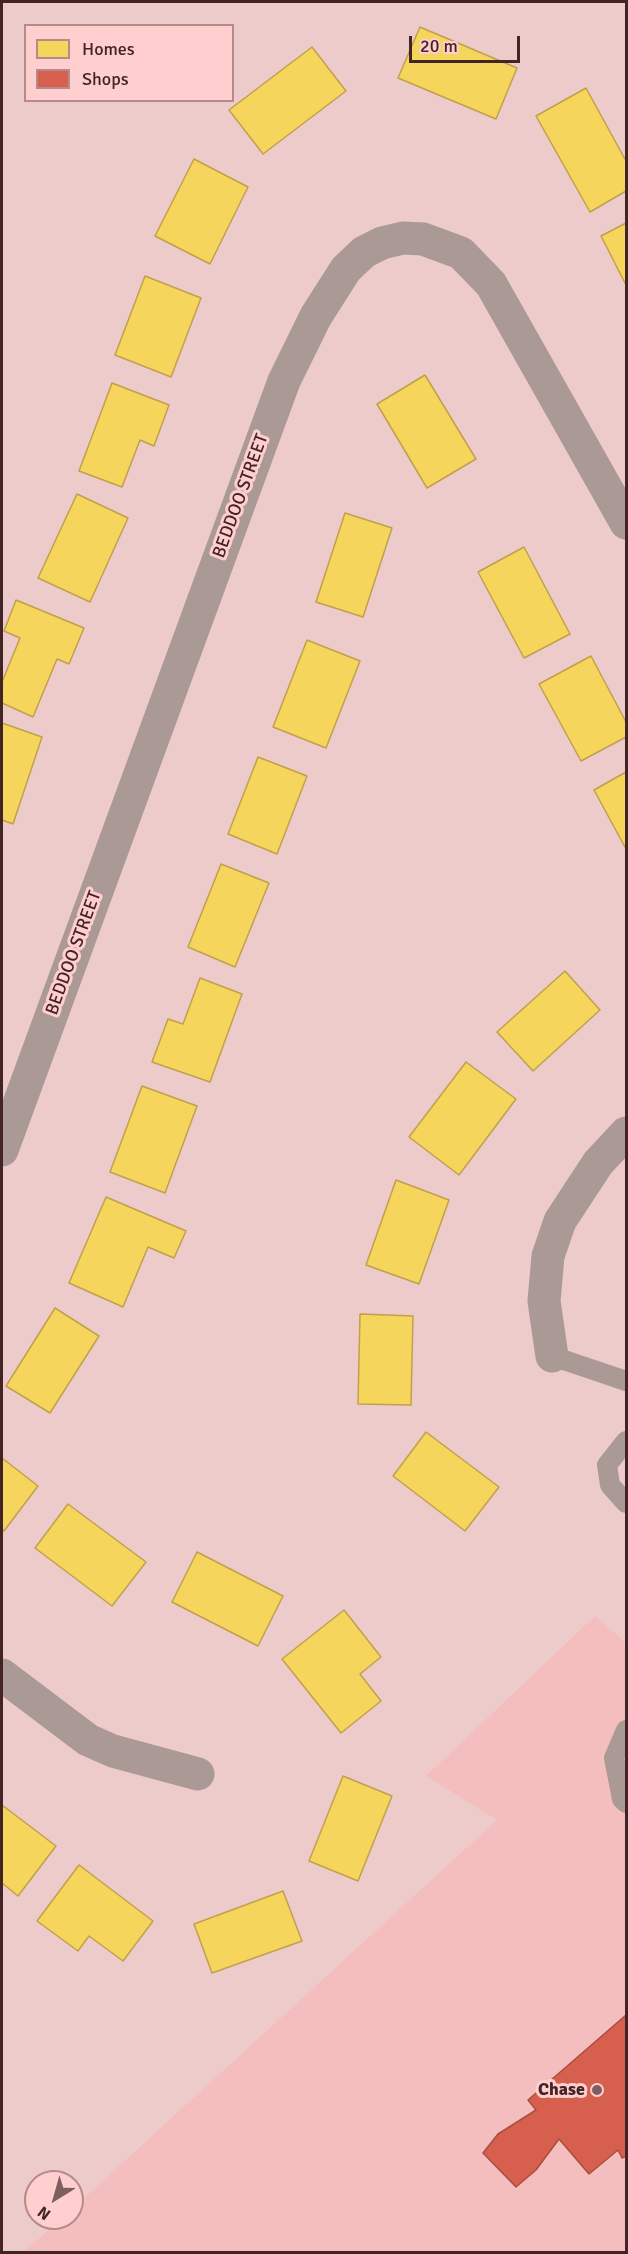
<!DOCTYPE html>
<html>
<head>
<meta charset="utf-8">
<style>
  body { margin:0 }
  #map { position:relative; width:628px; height:2254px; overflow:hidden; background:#edcbcb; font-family:Signika,sans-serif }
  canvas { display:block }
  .frame { position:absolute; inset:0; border:3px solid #432425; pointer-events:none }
  .legend { position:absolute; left:24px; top:24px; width:210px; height:78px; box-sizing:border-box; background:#ffcece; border:2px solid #b48a8a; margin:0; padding:8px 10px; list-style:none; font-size:18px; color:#432425 }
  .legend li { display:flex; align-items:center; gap:12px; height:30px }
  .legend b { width:30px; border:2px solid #b48a8a }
  .north { position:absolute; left:24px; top:2170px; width:60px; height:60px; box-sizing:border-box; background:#ffcece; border:2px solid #b48a8a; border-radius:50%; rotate:217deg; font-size:16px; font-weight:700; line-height:24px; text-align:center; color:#432425 }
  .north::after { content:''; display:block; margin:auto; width:21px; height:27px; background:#7e5e5f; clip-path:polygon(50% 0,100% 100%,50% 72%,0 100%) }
  .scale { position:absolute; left:409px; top:36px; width:111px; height:27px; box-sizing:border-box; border:3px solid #432425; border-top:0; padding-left:8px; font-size:18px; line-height:21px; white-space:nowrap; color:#432425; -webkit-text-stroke:4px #ffcece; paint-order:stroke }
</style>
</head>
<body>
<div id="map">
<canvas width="628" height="2254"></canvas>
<div class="frame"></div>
<ul class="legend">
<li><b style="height:16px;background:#f6d55c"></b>Homes</li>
<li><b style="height:16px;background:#d6604d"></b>Shops</li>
</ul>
<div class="north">N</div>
<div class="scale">20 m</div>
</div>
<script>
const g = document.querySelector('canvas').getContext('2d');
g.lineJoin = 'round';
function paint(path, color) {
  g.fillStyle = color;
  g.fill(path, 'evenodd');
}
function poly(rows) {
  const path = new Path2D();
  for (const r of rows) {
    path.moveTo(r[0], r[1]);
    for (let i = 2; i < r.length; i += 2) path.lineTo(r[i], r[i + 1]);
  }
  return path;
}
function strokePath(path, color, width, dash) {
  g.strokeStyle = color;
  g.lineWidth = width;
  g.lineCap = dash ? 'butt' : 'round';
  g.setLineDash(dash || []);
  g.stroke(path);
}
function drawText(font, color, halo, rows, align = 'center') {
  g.font = font + ' Signika,sans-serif';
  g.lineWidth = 6;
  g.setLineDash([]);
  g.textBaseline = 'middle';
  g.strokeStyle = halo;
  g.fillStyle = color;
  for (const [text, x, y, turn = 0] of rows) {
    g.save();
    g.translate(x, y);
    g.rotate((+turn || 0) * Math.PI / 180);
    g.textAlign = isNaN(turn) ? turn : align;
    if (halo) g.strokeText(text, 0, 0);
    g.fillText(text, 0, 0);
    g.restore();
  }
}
paint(poly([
  [595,1616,626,1643,626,2252,24,2252,62,2218,72,2218,72,2209,497,1820,426,1776]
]), '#f4bebe');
const homes = poly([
  [420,27,517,68,496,119,398,78,420,27],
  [312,47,346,91,263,154,229,110,312,47],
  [586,88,626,161,626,191,590,212,536,116,586,88],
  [194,159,248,187,210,264,155,236,194,159],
  [626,223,626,285,601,236,626,223],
  [145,276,201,298,171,377,115,355,145,276],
  [425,375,476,459,427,488,377,404,425,375],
  [112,383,169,405,154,446,140,440,122,487,79,471,112,383],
  [77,494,128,518,90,602,38,578,77,494],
  [345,513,392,528,363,617,316,602,345,513],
  [524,547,570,634,524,658,478,572,524,547],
  [16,600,84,628,69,664,57,659,33,717,2,703,2,682,20,638,4,631,16,600],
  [307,640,360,661,326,748,273,727,307,640],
  [591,656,626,722,626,737,581,761,539,684,591,656],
  [2,723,42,737,13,824,2,820,2,723],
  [258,757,307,776,277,854,228,834,258,757],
  [626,772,626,849,594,790,626,772],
  [221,864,269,883,235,967,188,947,221,864],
  [565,971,600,1010,533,1071,497,1032,565,971],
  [200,978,242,994,210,1082,152,1062,168,1019,183,1024,200,978],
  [466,1062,516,1099,459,1175,409,1137,466,1062],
  [142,1086,197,1106,165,1193,110,1172,142,1086],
  [396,1180,449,1200,419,1284,366,1265,396,1180],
  [106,1197,186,1231,174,1258,148,1247,123,1307,69,1283,106,1197],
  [55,1308,99,1336,50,1413,6,1386,55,1308],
  [360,1314,413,1316,411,1405,358,1404,360,1314],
  [426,1432,499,1487,465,1531,393,1476,426,1432],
  [2,1458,38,1486,4,1531,2,1529,2,1458],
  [68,1504,146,1562,112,1606,35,1548,68,1504],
  [197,1552,283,1596,258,1646,172,1602,197,1552],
  [344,1610,381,1657,360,1674,381,1701,341,1733,282,1659,344,1610],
  [343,1776,392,1796,358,1881,309,1861,343,1776],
  [2,1805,56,1846,18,1896,2,1883,2,1805],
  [79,1865,153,1921,123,1961,89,1936,78,1951,37,1921,79,1865],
  [283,1891,302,1941,212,1973,194,1924,283,1891]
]);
paint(homes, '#f6d55c');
strokePath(homes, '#c0a04c', 1.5);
const shops = poly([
  [626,2015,626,2156,622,2158,618,2150,589,2174,559,2139,536,2170,516,2187,483,2153,498,2134,536,2110,528,2100,626,2015]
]);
paint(shops, '#d6604d');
strokePath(shops, '#aa4e41', 1.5);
strokePath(poly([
  [552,1356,626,1381],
  [626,1441,607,1465,610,1485,626,1503],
  [626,1730,614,1758,622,1799,626,1803]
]), '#aa9994', 20);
strokePath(poly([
  [2,1150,284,381,316,316,346,269,364,252,382,243,403,238,423,239,461,253,491,284,626,523],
  [552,1356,544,1301,548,1256,560,1221,598,1163,626,1133],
  [2,1675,88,1740,113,1751,198,1774]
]), '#aa9994', 33);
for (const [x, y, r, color] of [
  [597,2090,6,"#7e5e5f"]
]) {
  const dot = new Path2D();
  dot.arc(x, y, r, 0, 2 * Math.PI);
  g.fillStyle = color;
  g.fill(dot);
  strokePath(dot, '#ffcece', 2);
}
drawText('18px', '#432425', '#ffcece', [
  ["BEDDOO STREET",241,496,-70],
  ["BEDDOO STREET",74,953,-70]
]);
drawText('bold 18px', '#432425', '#ffcece', [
  ["Chase",585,2090]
], 'right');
</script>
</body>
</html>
